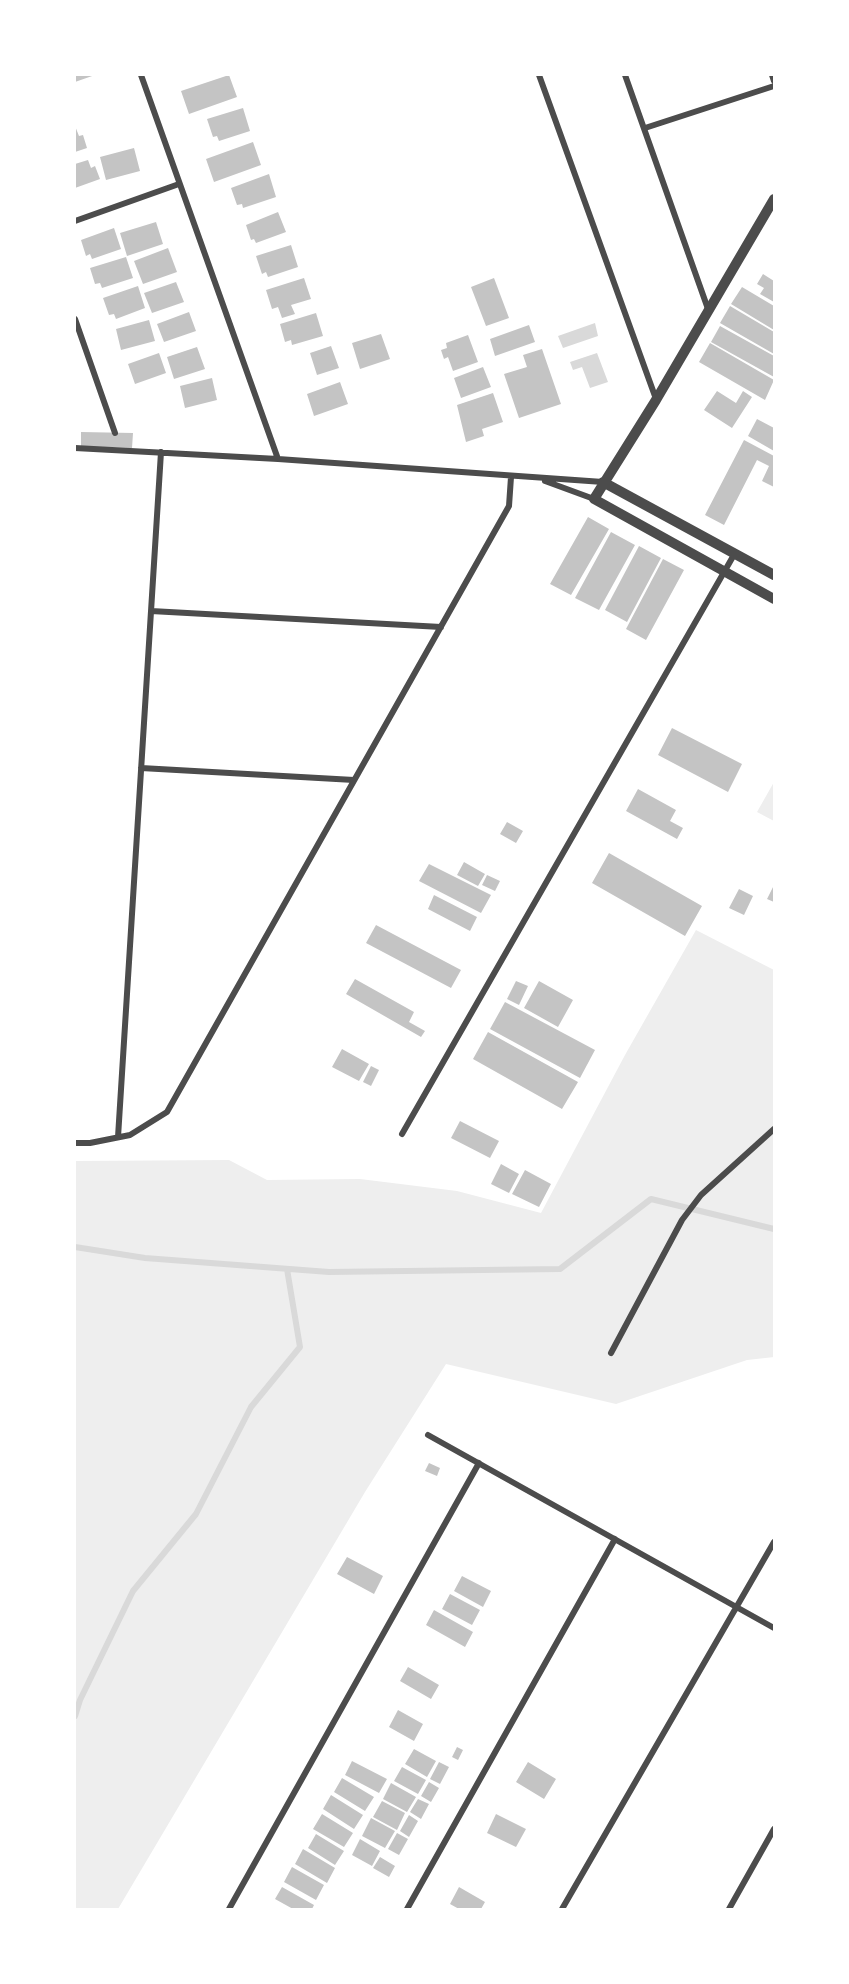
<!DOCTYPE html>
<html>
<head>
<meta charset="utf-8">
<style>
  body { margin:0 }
  #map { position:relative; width:849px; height:1984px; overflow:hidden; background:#fff; font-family:Karla,sans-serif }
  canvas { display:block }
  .frame { position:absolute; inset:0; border:76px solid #fff; pointer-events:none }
</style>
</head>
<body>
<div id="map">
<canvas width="849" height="1984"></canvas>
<div class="frame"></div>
</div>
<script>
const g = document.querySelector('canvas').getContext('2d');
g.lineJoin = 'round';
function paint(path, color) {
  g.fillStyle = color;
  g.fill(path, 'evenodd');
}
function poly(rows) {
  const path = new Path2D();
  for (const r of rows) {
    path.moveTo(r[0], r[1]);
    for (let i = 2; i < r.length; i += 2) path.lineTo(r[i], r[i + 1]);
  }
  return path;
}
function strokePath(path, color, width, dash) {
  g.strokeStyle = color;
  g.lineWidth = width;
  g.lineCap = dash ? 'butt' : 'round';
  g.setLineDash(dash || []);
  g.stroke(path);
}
paint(poly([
  [774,782,774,821,757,812],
  [696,930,774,970,774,1357,747,1360,616,1404,446,1364,365,1492,118,1909,75,1909,75,1161,229,1160,267,1180,360,1179,457,1191,541,1213,625,1055]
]), '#eee');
paint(poly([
  [595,323,598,336,563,348,558,336],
  [597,353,608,382,590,388,582,367,573,370,570,362]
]), '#d9d9d9');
strokePath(poly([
  [75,1247,145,1258,329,1272,560,1269,651,1199,774,1229],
  [75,1716,80,1700,133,1591,196,1514,251,1407,300,1347,287,1269]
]), '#d9d9d9', 6);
paint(poly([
  [75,75,95,75,75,82],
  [229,75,237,97,189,114,181,91],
  [243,108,250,131,219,141,217,136,213,137,207,119],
  [75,126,79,136,83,135,87,148,75,152],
  [253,142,261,165,214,182,206,159],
  [134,148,140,171,106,180,100,157],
  [88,160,91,168,95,166,100,179,75,188,75,164],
  [269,174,276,197,243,208,242,204,237,205,231,188],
  [278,212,286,232,256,243,254,239,251,240,246,225],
  [156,222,163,244,127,256,120,233],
  [114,228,121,249,92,259,90,254,86,256,81,240],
  [291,245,298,267,268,277,266,272,262,274,256,256],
  [168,248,177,272,143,284,134,261],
  [126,257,133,278,102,288,100,283,95,284,90,268],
  [763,274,774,281,774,302,760,294,764,288,757,284],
  [304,278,311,299,291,305,295,314,282,318,278,307,272,309,266,290],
  [494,278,509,318,486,326,471,287],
  [176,282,184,302,152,313,144,293],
  [138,286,145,308,116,319,114,314,109,315,103,298],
  [742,287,774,306,774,330,731,304],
  [730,306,774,332,774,354,720,323],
  [189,312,196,331,164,342,157,324],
  [316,313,323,336,292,345,291,340,285,342,280,324],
  [149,320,155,341,121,350,116,329],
  [529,325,535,342,495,356,490,339],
  [720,326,774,356,774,377,711,342],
  [381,334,390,359,360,369,352,343],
  [468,335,478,362,453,371,448,357,444,359,441,350,447,348,446,343],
  [710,343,774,380,765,400,699,362],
  [331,346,339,368,317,375,310,353],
  [197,347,205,369,174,379,167,357],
  [542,349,561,404,519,418,504,374,527,367,523,355],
  [159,353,166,373,135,384,128,364],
  [483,367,491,387,461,398,454,378],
  [212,378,217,400,185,408,180,386],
  [340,382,348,404,314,416,307,394],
  [717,391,736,403,743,391,752,397,732,428,704,410],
  [493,393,503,422,482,429,484,436,466,442,457,405],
  [757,419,774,428,774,451,748,436],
  [81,432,133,433,132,448,81,447],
  [744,440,774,456,774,487,762,481,769,466,757,460,724,525,705,515],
  [588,517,609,529,571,595,550,584],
  [611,532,635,545,599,610,575,598],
  [639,546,661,558,627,622,605,610],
  [663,559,684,570,646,640,626,629],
  [672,728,742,764,728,792,658,755],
  [638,789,676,810,670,821,683,828,677,839,626,811],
  [507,822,523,831,516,843,500,834],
  [609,853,702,906,685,936,592,883],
  [464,862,485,874,478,886,457,875],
  [429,864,491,895,481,913,419,881],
  [487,875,500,881,495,891,482,885],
  [774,885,774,902,767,899],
  [739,889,753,896,744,915,729,908],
  [434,895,477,917,470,931,428,909],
  [376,925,461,970,451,988,366,943],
  [355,979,414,1012,409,1022,425,1031,421,1037,346,994],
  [516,981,528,986,519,1005,507,999],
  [539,981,573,1000,558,1027,524,1008],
  [505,1002,595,1050,580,1078,490,1029],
  [488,1032,578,1082,562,1109,473,1059],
  [342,1049,369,1064,359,1081,332,1067],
  [371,1066,379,1070,371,1086,363,1082],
  [460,1121,499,1141,490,1158,451,1138],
  [501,1164,519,1174,509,1193,491,1184],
  [525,1170,551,1184,539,1207,512,1194],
  [429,1463,440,1468,437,1476,425,1471],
  [347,1557,383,1576,374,1594,337,1574],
  [462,1576,491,1591,483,1607,454,1591],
  [450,1594,480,1610,472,1625,442,1609],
  [434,1610,473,1632,465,1647,426,1625],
  [408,1667,439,1685,431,1699,400,1681],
  [398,1710,423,1724,414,1741,389,1727],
  [457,1747,463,1750,458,1760,452,1757],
  [414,1749,436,1761,427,1777,405,1764],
  [352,1761,387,1779,379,1793,345,1775],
  [439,1762,449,1767,440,1784,430,1779],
  [528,1762,556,1779,544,1799,516,1782],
  [402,1767,426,1780,418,1794,394,1781],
  [342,1778,374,1797,365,1811,334,1792],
  [429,1782,439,1788,431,1802,421,1796],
  [391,1783,416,1797,407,1812,383,1799],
  [331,1795,363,1815,354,1829,323,1809],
  [418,1799,429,1804,421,1819,410,1812],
  [382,1801,405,1813,397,1830,373,1817],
  [322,1814,353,1833,344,1847,313,1829],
  [496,1814,526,1829,516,1847,487,1833],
  [409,1815,418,1821,409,1837,400,1831],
  [371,1818,395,1831,385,1848,362,1836],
  [397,1833,408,1839,399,1855,388,1849],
  [316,1834,344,1851,335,1865,308,1848],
  [360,1839,380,1851,372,1866,352,1855],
  [303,1849,335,1868,327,1883,295,1864],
  [380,1857,395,1866,389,1877,373,1868],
  [292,1867,324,1885,316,1900,284,1882],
  [282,1887,314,1905,312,1909,293,1909,275,1899],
  [459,1887,485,1902,481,1909,459,1909,450,1904]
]), '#c4c4c4');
strokePath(poly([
  [141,75,278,459],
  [539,75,656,399],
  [625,75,708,309],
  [772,75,774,81],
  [645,128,774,86],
  [75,221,179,184],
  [75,319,115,433],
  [75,448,278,459,603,482],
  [545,481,594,499],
  [151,611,441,627],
  [141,768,354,780],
  [402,1134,735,553],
  [118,1137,161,452],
  [75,1143,90,1143,130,1135,167,1112,509,506,511,477],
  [611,1353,682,1220,701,1195,774,1129],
  [428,1435,774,1628],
  [229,1909,479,1463],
  [407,1909,615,1539],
  [562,1909,774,1542],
  [729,1909,774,1829]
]), '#4c4c4c', 6);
strokePath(poly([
  [774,199,656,400,594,499,774,599],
  [603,482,774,575]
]), '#4c4c4c', 10);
</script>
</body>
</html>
